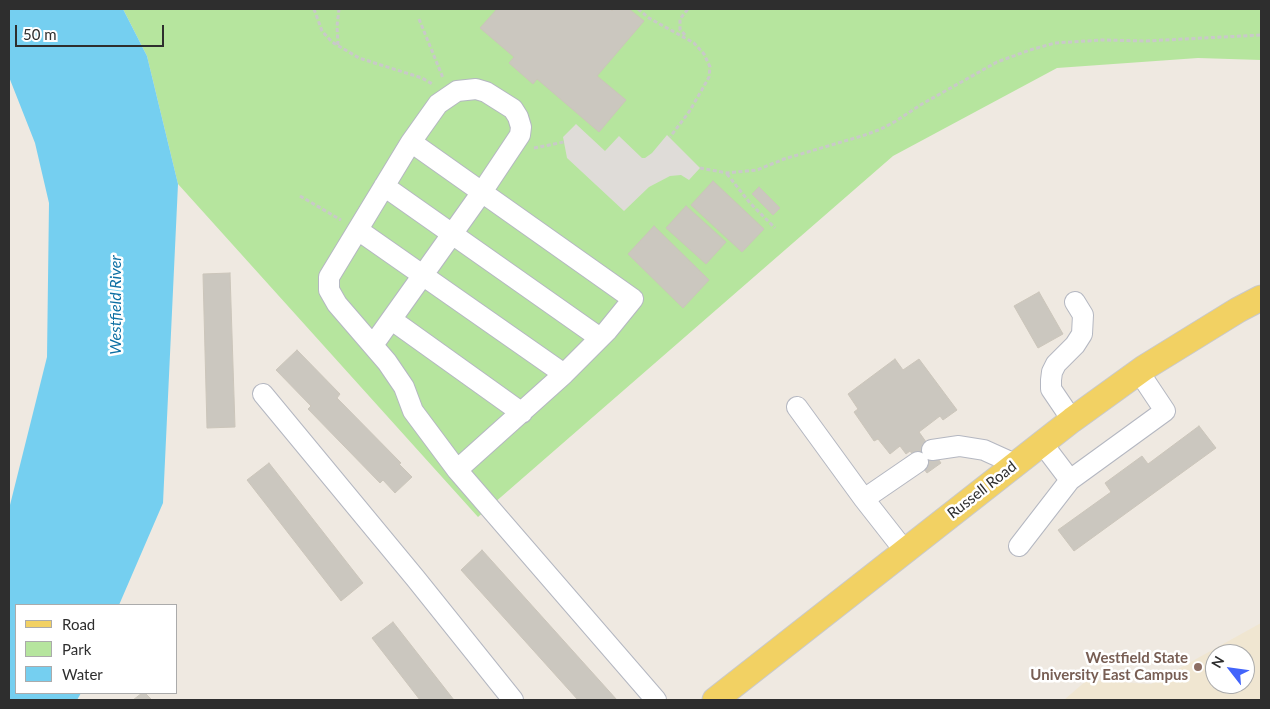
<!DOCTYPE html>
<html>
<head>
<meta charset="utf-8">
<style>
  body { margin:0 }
  #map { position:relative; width:1270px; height:709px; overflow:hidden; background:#efe9e1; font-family:Lato,sans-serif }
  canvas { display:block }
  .frame { position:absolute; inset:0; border:10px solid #2e2e2e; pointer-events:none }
  .legend { position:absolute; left:15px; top:604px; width:162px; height:90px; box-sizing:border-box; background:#fff; border:1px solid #ababab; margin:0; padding:6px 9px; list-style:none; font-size:15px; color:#2e2e2e }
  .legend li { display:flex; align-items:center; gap:10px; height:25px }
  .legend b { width:25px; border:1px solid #ababab }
  .north { position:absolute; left:1205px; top:644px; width:50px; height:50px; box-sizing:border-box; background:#fff; border:1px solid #ababab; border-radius:50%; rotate:300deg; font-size:14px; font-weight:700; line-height:20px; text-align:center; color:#2e2e2e }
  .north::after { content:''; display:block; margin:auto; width:18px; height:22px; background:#4264fb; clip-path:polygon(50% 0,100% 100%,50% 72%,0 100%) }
  .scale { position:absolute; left:15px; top:25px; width:149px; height:22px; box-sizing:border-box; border:2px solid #2e2e2e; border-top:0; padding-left:6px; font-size:15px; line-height:18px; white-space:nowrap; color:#2e2e2e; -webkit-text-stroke:4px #fff; paint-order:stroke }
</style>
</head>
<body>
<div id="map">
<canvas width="1270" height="709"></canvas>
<div class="frame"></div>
<ul class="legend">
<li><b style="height:6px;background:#f2d163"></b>Road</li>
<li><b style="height:14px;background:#b6e59e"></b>Park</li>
<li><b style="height:14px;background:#75cff0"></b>Water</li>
</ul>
<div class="north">N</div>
<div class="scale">50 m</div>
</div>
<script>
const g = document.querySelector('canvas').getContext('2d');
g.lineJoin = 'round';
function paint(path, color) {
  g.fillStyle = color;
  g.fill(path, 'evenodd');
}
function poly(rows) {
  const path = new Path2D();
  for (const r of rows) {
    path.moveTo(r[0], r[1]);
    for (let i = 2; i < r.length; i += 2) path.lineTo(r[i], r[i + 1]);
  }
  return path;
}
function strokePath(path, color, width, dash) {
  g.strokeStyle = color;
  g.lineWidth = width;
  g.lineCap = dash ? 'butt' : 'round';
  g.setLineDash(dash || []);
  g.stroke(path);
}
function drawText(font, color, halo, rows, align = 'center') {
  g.font = font + ' Lato,sans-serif';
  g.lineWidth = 5;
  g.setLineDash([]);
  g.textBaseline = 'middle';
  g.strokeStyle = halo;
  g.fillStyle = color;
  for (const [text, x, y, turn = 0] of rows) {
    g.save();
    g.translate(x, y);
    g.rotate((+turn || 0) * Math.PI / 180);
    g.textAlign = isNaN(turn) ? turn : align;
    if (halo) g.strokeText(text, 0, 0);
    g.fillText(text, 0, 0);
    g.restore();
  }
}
paint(poly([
  [1261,623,1261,700,1064,700,1087,680,1151,684],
  [1215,654,1245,654,1245,684,1215,684]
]), '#f0e6d1');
paint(poly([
  [123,9,1261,9,1261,60,1198,58,1057,68,893,156,478,517,178,184,147,56]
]), '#b6e59e');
paint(poly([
  [576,124,605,151,619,136,642,158,645,158,652,153,667,135,700,168,689,180,681,175,670,176,649,187,624,211,567,158,563,137]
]), '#dfdcd8');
paint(poly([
  [9,9,123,9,147,56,178,184,163,503,119,605,16,605,16,693,81,693,77,700,9,700,9,509,47,357,49,203,35,143,9,77]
]), '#75cff0');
const building = poly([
  [497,9,610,9,612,11,614,9,629,9,644,21,597,76,626,100,599,132,537,79,533,84,509,63,514,57,480,28,497,9],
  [713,181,764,229,742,252,691,205,713,181],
  [759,187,780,208,773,215,752,194,759,187],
  [686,206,726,242,706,264,666,228,686,206],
  [654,226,709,280,683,308,628,254,654,226],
  [230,273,235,427,207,428,203,274,230,273],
  [1039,292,1063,334,1038,348,1014,306,1039,292],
  [297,350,340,394,337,398,401,463,399,464,412,477,395,493,383,480,380,483,308,409,311,406,276,370,297,350],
  [895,359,903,370,919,359,957,410,943,420,940,416,919,432,941,463,927,473,910,451,906,454,900,446,890,454,878,439,874,441,854,412,858,409,848,394,895,359],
  [1199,426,1216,448,1074,551,1058,530,1111,492,1105,483,1142,456,1148,464,1199,426],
  [269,463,363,583,341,601,247,480,269,463],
  [482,550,617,700,578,700,461,570,482,550],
  [393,622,454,700,420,700,372,638,393,622],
  [142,693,145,693,152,700,133,700,142,693]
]);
paint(building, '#cbc7bf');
strokePath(building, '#cbc5ba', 1);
const minor = poly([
  [411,142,633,299,607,331,564,374,457,470],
  [384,186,600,338],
  [358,230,564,374],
  [392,320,522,413],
  [373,345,482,192,520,135,521,127,518,117,513,109,486,92,476,89,457,91,438,104,411,142,329,277,329,290,337,304,387,362,404,387,413,411,457,470,656,700],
  [263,394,416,579,513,700],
  [797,407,864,499,918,462],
  [1072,420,1051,389,1051,380,1052,372,1056,364,1075,345,1082,334,1083,315,1075,302],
  [1042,443,1070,480,1165,411,1139,372],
  [932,450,959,446,984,450,1015,464],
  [864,499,904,550],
  [1019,546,1070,480]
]);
const major = poly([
  [715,700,1072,420,1144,368,1238,310,1261,298]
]);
strokePath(minor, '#b4b7c1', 22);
strokePath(major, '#c9c9c9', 27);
strokePath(poly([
  [314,9,322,31,332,42,359,58,422,78,434,85],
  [638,9,649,18,694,43,704,54,710,67,709,77,704,86,689,112,670,137],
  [419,19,443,78],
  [685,35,680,29,680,19,688,9],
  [338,45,337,26,339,9],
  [534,148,564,142],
  [700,168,727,173,757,170,784,159,865,135,881,129,896,121,922,104,997,62,1030,50,1055,43,1102,40,1146,41,1261,35],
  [727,174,750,203,775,228],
  [300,196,341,220]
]), '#c9c9c9', 3, [4, 2.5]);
strokePath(minor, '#fff', 20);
strokePath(major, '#f2d163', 25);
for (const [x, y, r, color] of [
  [1198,667,5,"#8d6e63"]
]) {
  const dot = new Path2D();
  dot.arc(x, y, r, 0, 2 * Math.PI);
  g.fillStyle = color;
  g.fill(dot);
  strokePath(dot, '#fff', 2);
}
drawText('15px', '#2e2e2e', '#fff', [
  ["Russell Road",982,490,-38]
]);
drawText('bold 15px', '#785e54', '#fff', [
  ["Westfield State",1188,658],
  ["University East Campus",1188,675]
], 'right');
drawText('italic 16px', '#0d6fa3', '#fff', [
  ["Westfield River",116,305,-90]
]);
</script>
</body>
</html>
